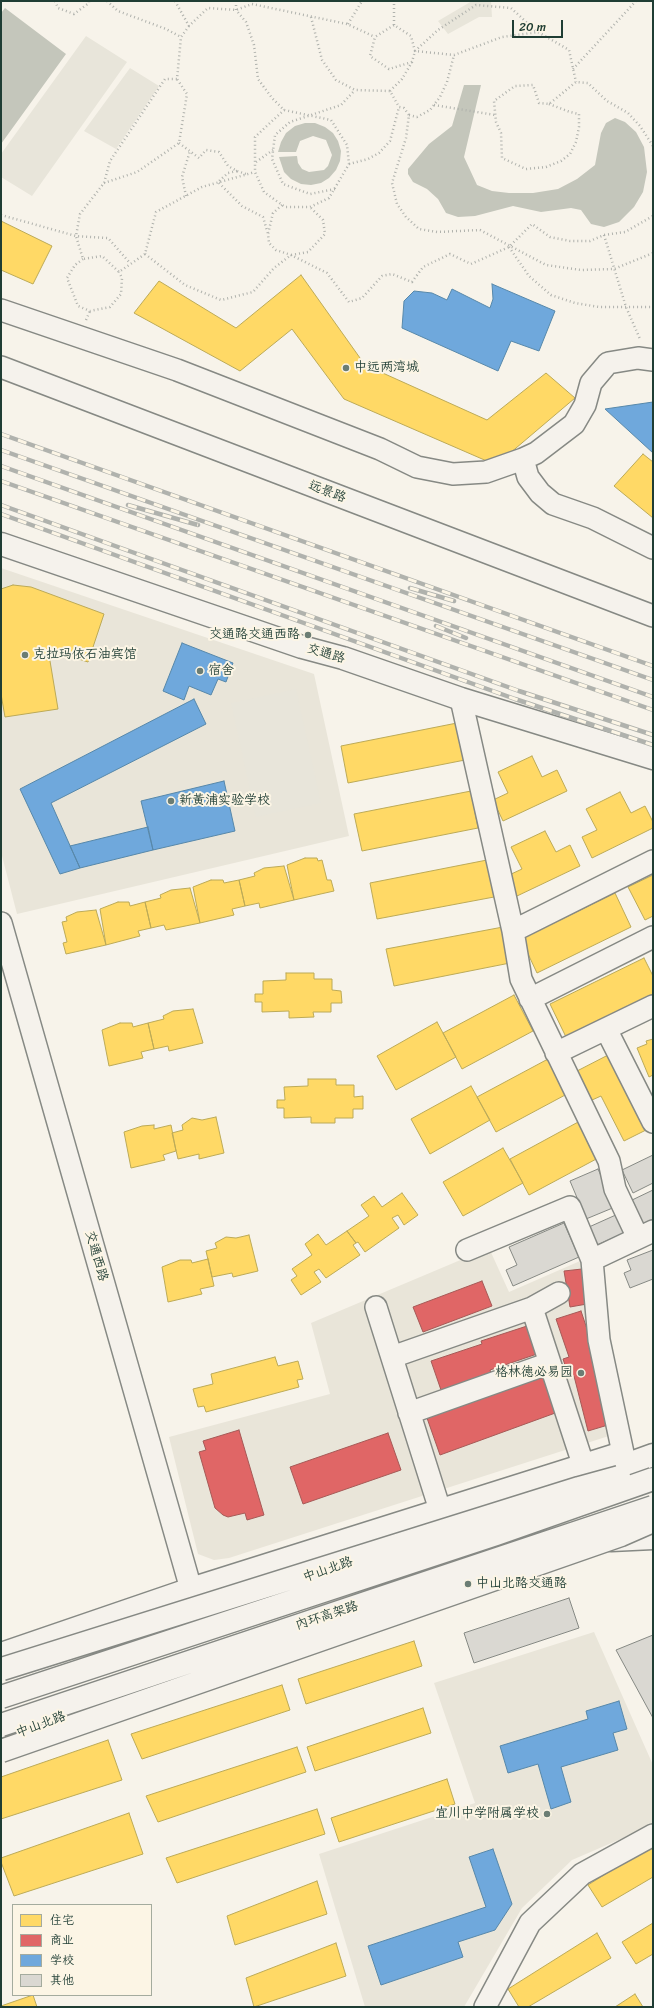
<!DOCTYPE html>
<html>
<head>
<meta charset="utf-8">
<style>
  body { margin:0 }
  #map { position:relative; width:654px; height:2008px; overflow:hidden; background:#f7f3ea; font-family:Sriracha,"LXGW WenKai TC",sans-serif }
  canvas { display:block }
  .frame { position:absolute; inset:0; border:2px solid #1f3d34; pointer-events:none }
  .legend { position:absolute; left:12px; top:1904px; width:140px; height:92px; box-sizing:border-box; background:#fcf5e5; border:1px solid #a4ab9e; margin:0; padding:5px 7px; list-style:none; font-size:12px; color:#1f3d34 }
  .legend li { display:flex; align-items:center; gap:8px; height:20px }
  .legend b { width:20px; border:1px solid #a4ab9e }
  .scale { position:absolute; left:512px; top:20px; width:51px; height:18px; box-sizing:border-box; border:2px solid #1f3d34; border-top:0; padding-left:5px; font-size:12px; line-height:14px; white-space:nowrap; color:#1f3d34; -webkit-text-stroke:3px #fcf5e5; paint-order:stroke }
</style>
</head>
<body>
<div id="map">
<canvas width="654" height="2008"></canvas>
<div class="frame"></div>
<ul class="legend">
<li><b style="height:11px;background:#ffd966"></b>住宅</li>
<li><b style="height:11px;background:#e06666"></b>商业</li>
<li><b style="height:11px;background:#6fa8dc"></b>学校</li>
<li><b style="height:11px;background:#dad8d2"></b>其他</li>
</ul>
<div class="scale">20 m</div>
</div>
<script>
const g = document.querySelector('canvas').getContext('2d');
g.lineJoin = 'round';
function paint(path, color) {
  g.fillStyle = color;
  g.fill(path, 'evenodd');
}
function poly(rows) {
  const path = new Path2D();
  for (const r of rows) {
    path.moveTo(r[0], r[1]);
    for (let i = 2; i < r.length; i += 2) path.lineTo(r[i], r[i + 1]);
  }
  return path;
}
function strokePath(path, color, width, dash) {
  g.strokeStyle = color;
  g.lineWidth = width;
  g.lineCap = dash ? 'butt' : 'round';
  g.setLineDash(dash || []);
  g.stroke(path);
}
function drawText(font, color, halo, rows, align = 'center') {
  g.font = font + ' Sriracha,"LXGW WenKai TC",sans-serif';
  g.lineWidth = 4;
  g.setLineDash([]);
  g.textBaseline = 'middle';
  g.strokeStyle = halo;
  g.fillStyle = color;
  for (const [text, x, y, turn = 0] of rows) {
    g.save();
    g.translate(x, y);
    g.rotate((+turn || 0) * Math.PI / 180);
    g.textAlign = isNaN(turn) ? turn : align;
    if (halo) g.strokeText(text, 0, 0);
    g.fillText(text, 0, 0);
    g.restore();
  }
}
paint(poly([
  [1,568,314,674,349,836,17,914,1,852],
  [489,1248,509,1292,587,1258,615,1434,229,1558,214,1560,198,1554,169,1437,330,1394,311,1323],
  [594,1632,653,1765,653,1825,572,1860,522,1908,464,2007,365,2007,319,1854,475,1803,434,1683]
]), '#e9e5d9');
paint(poly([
  [472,1,491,1,492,17,479,17,448,34,438,21],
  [86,36,127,62,32,196,1,177,1,154],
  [130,68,159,86,116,149,84,131],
  [296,689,321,803,256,817,231,703]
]), '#e8e5da');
paint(poly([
  [5,8,66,54,1,144,1,13],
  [464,85,481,85,464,157,477,185,492,191,509,193,533,193,558,189,577,179,595,165,601,133,606,123,615,118,625,122,636,132,644,147,647,172,643,192,634,207,619,222,604,227,591,224,581,210,571,208,541,212,513,206,475,216,458,217,446,213,438,199,427,189,413,182,408,174,408,169,429,144,452,126],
  [305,123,315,123,325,127,333,133,338,141,341,151,340,161,336,170,329,178,321,183,311,185,301,184,291,179,284,172,279,157,297,156,298,163,302,169,309,172,324,170,328,166,332,155,326,140,313,136,300,141,296,152,278,152,281,142,286,133,295,126]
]), '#c4c6bb');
const homes = poly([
  [1,221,52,246,33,284,1,270,1,221],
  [301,275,365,365,487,420,546,373,575,398,496,465,344,399,292,329,240,371,134,313,159,281,236,328,301,275],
  [643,454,653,462,653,518,614,486,643,454],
  [13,585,31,587,104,614,88,662,48,649,58,709,5,717,1,694,1,589,13,585],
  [457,723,465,760,348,783,341,746,457,723],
  [532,756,542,777,557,770,567,791,503,821,493,800,508,793,498,772,532,756],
  [471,791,478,828,362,851,354,814,471,791],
  [620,792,631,813,645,806,653,822,653,828,592,858,582,837,597,830,586,809,620,792],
  [545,831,556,852,570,845,580,866,517,896,507,876,522,869,511,847,545,831],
  [305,858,317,858,318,861,322,860,327,880,331,880,334,891,294,900,287,865,305,858],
  [487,860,494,897,377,919,370,883,487,860],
  [284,866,294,900,260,908,259,903,245,906,239,880,255,876,254,873,264,868,284,866],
  [653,875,653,916,645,920,628,887,653,875],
  [211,880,223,880,224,883,239,880,245,906,232,909,234,915,200,923,193,887,211,880],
  [190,888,200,923,166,930,164,925,151,928,145,902,161,898,160,895,171,890,190,888],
  [615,893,631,927,537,973,521,939,615,893],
  [118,902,129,902,130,906,145,902,151,928,138,931,140,936,106,945,100,909,118,902],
  [96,910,106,945,66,954,63,943,67,942,62,922,67,921,66,917,77,912,96,910],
  [503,927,510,963,394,986,386,949,503,927],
  [644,958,653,976,653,995,566,1037,550,1004,644,958],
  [286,973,314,973,314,979,332,979,332,990,341,991,342,1003,331,1003,331,1012,313,1012,314,1017,289,1018,289,1011,262,1012,262,1002,255,1002,255,994,263,994,263,981,286,980,286,973],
  [514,995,533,1031,462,1069,443,1033,514,995],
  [193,1009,203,1043,169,1051,168,1046,154,1049,148,1023,164,1019,163,1016,173,1011,193,1009],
  [437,1022,456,1057,396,1090,377,1056,437,1022],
  [120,1023,132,1023,133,1027,148,1023,154,1049,141,1052,143,1058,109,1066,102,1030,120,1023],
  [653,1039,653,1075,649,1077,637,1048,647,1044,646,1041,653,1039],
  [612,1053,650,1128,624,1141,601,1096,592,1100,577,1071,612,1053],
  [548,1059,567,1094,496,1132,477,1097,548,1059],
  [308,1079,336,1079,336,1085,354,1085,354,1097,363,1096,363,1109,353,1109,353,1118,335,1118,335,1123,311,1123,311,1117,284,1118,284,1108,277,1108,277,1100,285,1100,284,1087,308,1086,308,1079],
  [471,1086,490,1120,430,1154,411,1119,471,1086],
  [216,1117,224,1153,199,1159,199,1154,178,1159,172,1133,183,1130,182,1125,192,1118,202,1120,216,1117],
  [580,1121,600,1157,529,1195,510,1159,580,1121],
  [154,1125,154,1129,171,1125,176,1151,163,1155,165,1160,131,1168,124,1132,142,1126,154,1125],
  [503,1148,523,1183,463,1216,443,1182,503,1148],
  [402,1193,418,1215,404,1225,398,1215,392,1218,399,1228,365,1252,358,1242,356,1243,347,1231,369,1216,361,1205,374,1196,382,1207,402,1193],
  [347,1231,356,1243,353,1245,360,1255,326,1278,319,1269,314,1272,321,1282,301,1295,291,1280,297,1276,292,1269,312,1255,305,1244,318,1234,326,1245,347,1231],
  [249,1235,258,1271,233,1277,232,1273,212,1277,206,1251,217,1248,215,1243,226,1237,236,1238,249,1235],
  [208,1259,214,1286,200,1289,202,1294,168,1302,162,1267,180,1260,191,1260,192,1263,208,1259],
  [275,1357,278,1366,298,1361,303,1379,297,1380,299,1387,206,1412,204,1406,198,1407,193,1389,213,1384,211,1374,275,1357],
  [414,1641,422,1666,306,1704,298,1679,414,1641],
  [282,1685,290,1710,142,1759,131,1734,282,1685],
  [423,1708,431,1733,315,1771,307,1747,423,1708],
  [108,1740,122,1780,1,1819,1,1777,108,1740],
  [297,1747,306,1772,158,1822,146,1796,297,1747],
  [447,1779,455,1804,339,1842,331,1818,447,1779],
  [317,1809,325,1834,177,1883,166,1858,317,1809],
  [129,1813,143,1854,14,1896,1,1862,1,1858,129,1813],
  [653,1844,653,1877,602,1907,588,1885,653,1844],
  [317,1881,327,1914,235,1945,227,1916,317,1881],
  [653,1923,653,1954,636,1964,622,1942,653,1923],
  [597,1933,611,1958,528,2007,519,2007,508,1989,597,1933],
  [336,1943,346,1976,254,2007,246,1978,336,1943],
  [635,1994,643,2007,615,2007,635,1994],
  [33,1995,37,2007,1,2007,1,2006,33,1995]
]);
paint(homes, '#ffd966');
strokePath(homes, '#bcaa57', 1);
const shops = poly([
  [582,1269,587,1304,570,1307,564,1271,582,1269],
  [482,1281,492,1306,423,1332,413,1307,482,1281],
  [581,1311,600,1368,594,1369,608,1425,588,1431,574,1376,569,1377,563,1359,569,1357,556,1319,581,1311],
  [527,1326,537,1354,490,1370,491,1373,441,1390,431,1361,482,1344,481,1341,527,1326],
  [544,1375,558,1412,440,1455,427,1418,544,1375],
  [239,1430,264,1515,247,1520,245,1513,228,1517,223,1515,215,1508,199,1452,206,1450,203,1441,239,1430],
  [388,1433,401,1470,303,1504,290,1467,388,1433]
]);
paint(shops, '#e06666');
strokePath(shops, '#a65a57', 1);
const schools = poly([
  [492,284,555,311,539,351,511,341,498,371,402,328,404,301,414,291,432,293,447,300,452,289,490,308,493,299,492,284],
  [653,402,653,453,605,409,653,402],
  [182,643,233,663,226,682,218,679,211,695,189,686,184,700,163,691,182,643],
  [194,699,206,724,51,803,80,868,60,874,20,789,194,699],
  [224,781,235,831,153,850,141,801,224,781],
  [148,827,153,850,80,868,70,846,148,827],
  [619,1701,627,1729,613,1733,618,1750,561,1767,571,1802,551,1809,538,1764,508,1773,500,1746,588,1719,586,1711,619,1701],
  [493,1849,512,1904,495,1930,458,1942,463,1957,381,1985,368,1946,486,1907,469,1857,493,1849]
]);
paint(schools, '#6fa8dc');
strokePath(schools, '#5788aa', 1);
const building = poly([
  [653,1155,653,1183,633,1193,622,1170,653,1155],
  [598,1169,615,1207,586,1219,570,1181,598,1169],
  [653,1190,653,1224,643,1229,630,1201,653,1190],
  [618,1214,626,1232,597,1245,589,1227,618,1214],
  [564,1223,579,1257,513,1286,506,1270,517,1265,509,1247,564,1223],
  [653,1250,653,1279,630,1288,624,1273,631,1270,627,1260,653,1250],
  [569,1598,579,1628,474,1663,464,1633,569,1598],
  [653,1635,653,1718,616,1650,653,1635]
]);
paint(building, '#dad8d2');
strokePath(building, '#868984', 1);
const minor = poly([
  [1,310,177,370,380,449,417,467,453,474,486,472,523,459,528,477,540,493,553,504,593,518,653,548],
  [1,367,653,616],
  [523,459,536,453,574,424,585,405,591,383,608,363,638,358,653,360],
  [461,699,513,931,521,979,609,1161,615,1189,638,1238],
  [1,923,191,1589],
  [513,931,653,861],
  [530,999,653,937],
  [606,1029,653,1122],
  [556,1053,653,1006],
  [467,1250,570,1207,592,1260,599,1340,623,1453],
  [592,1260,653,1231],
  [376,1307,440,1510],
  [532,1308,583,1464],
  [392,1357,532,1308,559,1293],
  [409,1413,550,1363],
  [485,2007,530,1923,582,1874,653,1835]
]);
const major = poly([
  [1,544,302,647,343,658,461,699,653,758],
  [595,1476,653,1455],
  [611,1540,653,1538],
  [1,1654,191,1589,616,1455],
  [1,1739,154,1685]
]);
strokePath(minor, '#868984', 24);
strokePath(major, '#868984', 25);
strokePath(poly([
  [55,1,58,8,74,14,89,3,89,1],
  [107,1,118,11,166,29,181,37],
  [175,1,189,26,208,8,236,10,252,4,347,24,375,37],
  [236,1,236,10,246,22,254,45,258,79,272,98,284,110,331,120,347,145,349,164,329,198,310,207,285,207,264,192,255,172,255,137,284,110],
  [311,17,322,60,336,80,355,90,390,91,399,107,404,108,409,115,406,138,392,183,397,204,406,217,419,229,437,232,480,230,546,265,581,270,614,269,653,253],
  [348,24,362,1],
  [394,25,394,1],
  [189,26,181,37,177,79,165,79,110,161,104,183,80,214,76,236,83,259,102,256,119,272,145,254,156,212,202,187,255,172],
  [412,62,389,69,370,56,375,37,394,25,411,36,415,51,454,55,502,37,538,32,569,50,576,82],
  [573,69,636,1],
  [390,91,402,79,412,62,415,51,438,30,476,5,511,8,537,32],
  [549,104,570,112,579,114,579,127,576,142,570,154,561,161,546,167,526,169,502,158,501,133,496,122,494,101,515,86,533,85,539,103,549,104,576,82,588,83,607,101,628,113,640,126,653,146],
  [434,105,495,115],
  [409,115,417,117,430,110,440,97,447,82,454,55],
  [179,143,199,158,206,150,219,152,228,166,237,171,246,174],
  [256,162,273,150],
  [349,164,368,159,379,153,390,141,399,107],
  [237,171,228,173,218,182,242,206,263,217,268,234],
  [104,183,137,172,179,143,187,94,177,79],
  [335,189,310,194,283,184,272,159,275,135,290,122,341,105,355,90],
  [186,196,182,177,190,151],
  [282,205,273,213,268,234,269,243,276,250,291,255,327,273,349,302,362,298,382,276,392,274,412,282,423,267,450,254,471,264,509,247,532,224,550,237,570,241,590,241,604,235,625,232,653,216],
  [1,215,76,236,108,238,130,263],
  [604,235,626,307,640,339],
  [509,247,529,276,551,295,575,303,599,307,653,307],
  [145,254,185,285,221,300,253,292,274,268,291,255,308,252,325,234,323,220,310,207],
  [83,259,75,265,67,278,78,306,90,311,110,307,121,294,122,278,119,272],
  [86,320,90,311]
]), '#b0b2ad', 2.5, [1, 3]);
strokePath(minor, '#f5f2ec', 21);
strokePath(major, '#f5f2ec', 22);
const rail = poly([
  [1,434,653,666],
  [1,450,653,680],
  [1,466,653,697],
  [1,481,653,710],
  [1,505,519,691,653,735],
  [128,505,198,525],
  [1,514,515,699,653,745],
  [410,588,454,601],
  [436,626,466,638]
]);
strokePath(rail, '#b0b2ad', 4.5);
strokePath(rail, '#fcf5e5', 3, [9]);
const highwayBridge = poly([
  [2,1669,579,1488,619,1477],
  [1,1697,496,1534,653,1479],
  [1,1725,653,1507],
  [1,1751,621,1535,653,1521]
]);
strokePath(highwayBridge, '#868984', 25, []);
strokePath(highwayBridge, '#f5f2ec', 22);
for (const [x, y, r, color] of [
  [346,368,4,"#6b7d74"],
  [308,635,4,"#6b7d74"],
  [25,655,4,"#6b7d74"],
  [200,671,4,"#6b7d74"],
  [171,801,4,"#6b7d74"],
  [581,1373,4,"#6b7d74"],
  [468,1584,4,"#6b7d74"],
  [547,1814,4,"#6b7d74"]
]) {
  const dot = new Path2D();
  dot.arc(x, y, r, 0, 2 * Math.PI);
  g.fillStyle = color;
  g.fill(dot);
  strokePath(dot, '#fcf5e5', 1.5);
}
drawText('13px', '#1f3d34', '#fcf5e5', [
  ["中远两湾城",354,368],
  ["交通路交通西路",300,635,"right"],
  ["克拉玛依石油宾馆",33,655],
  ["宿舍",208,671],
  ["新黄浦实验学校",179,801],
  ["格林德必易园",573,1373,"right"],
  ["中山北路交通路",476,1584],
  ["宜川中学附属学校",539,1814,"right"]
], 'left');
drawText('13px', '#1f3d34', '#fcf5e5', [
  ["远景路",327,492,21],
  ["交通路",326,654,16],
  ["交通西路",96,1256,74],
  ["中山北路",328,1570,-19],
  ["内环高架路",327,1616,-18],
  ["中山北路",41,1725,-20]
]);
</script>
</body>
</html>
